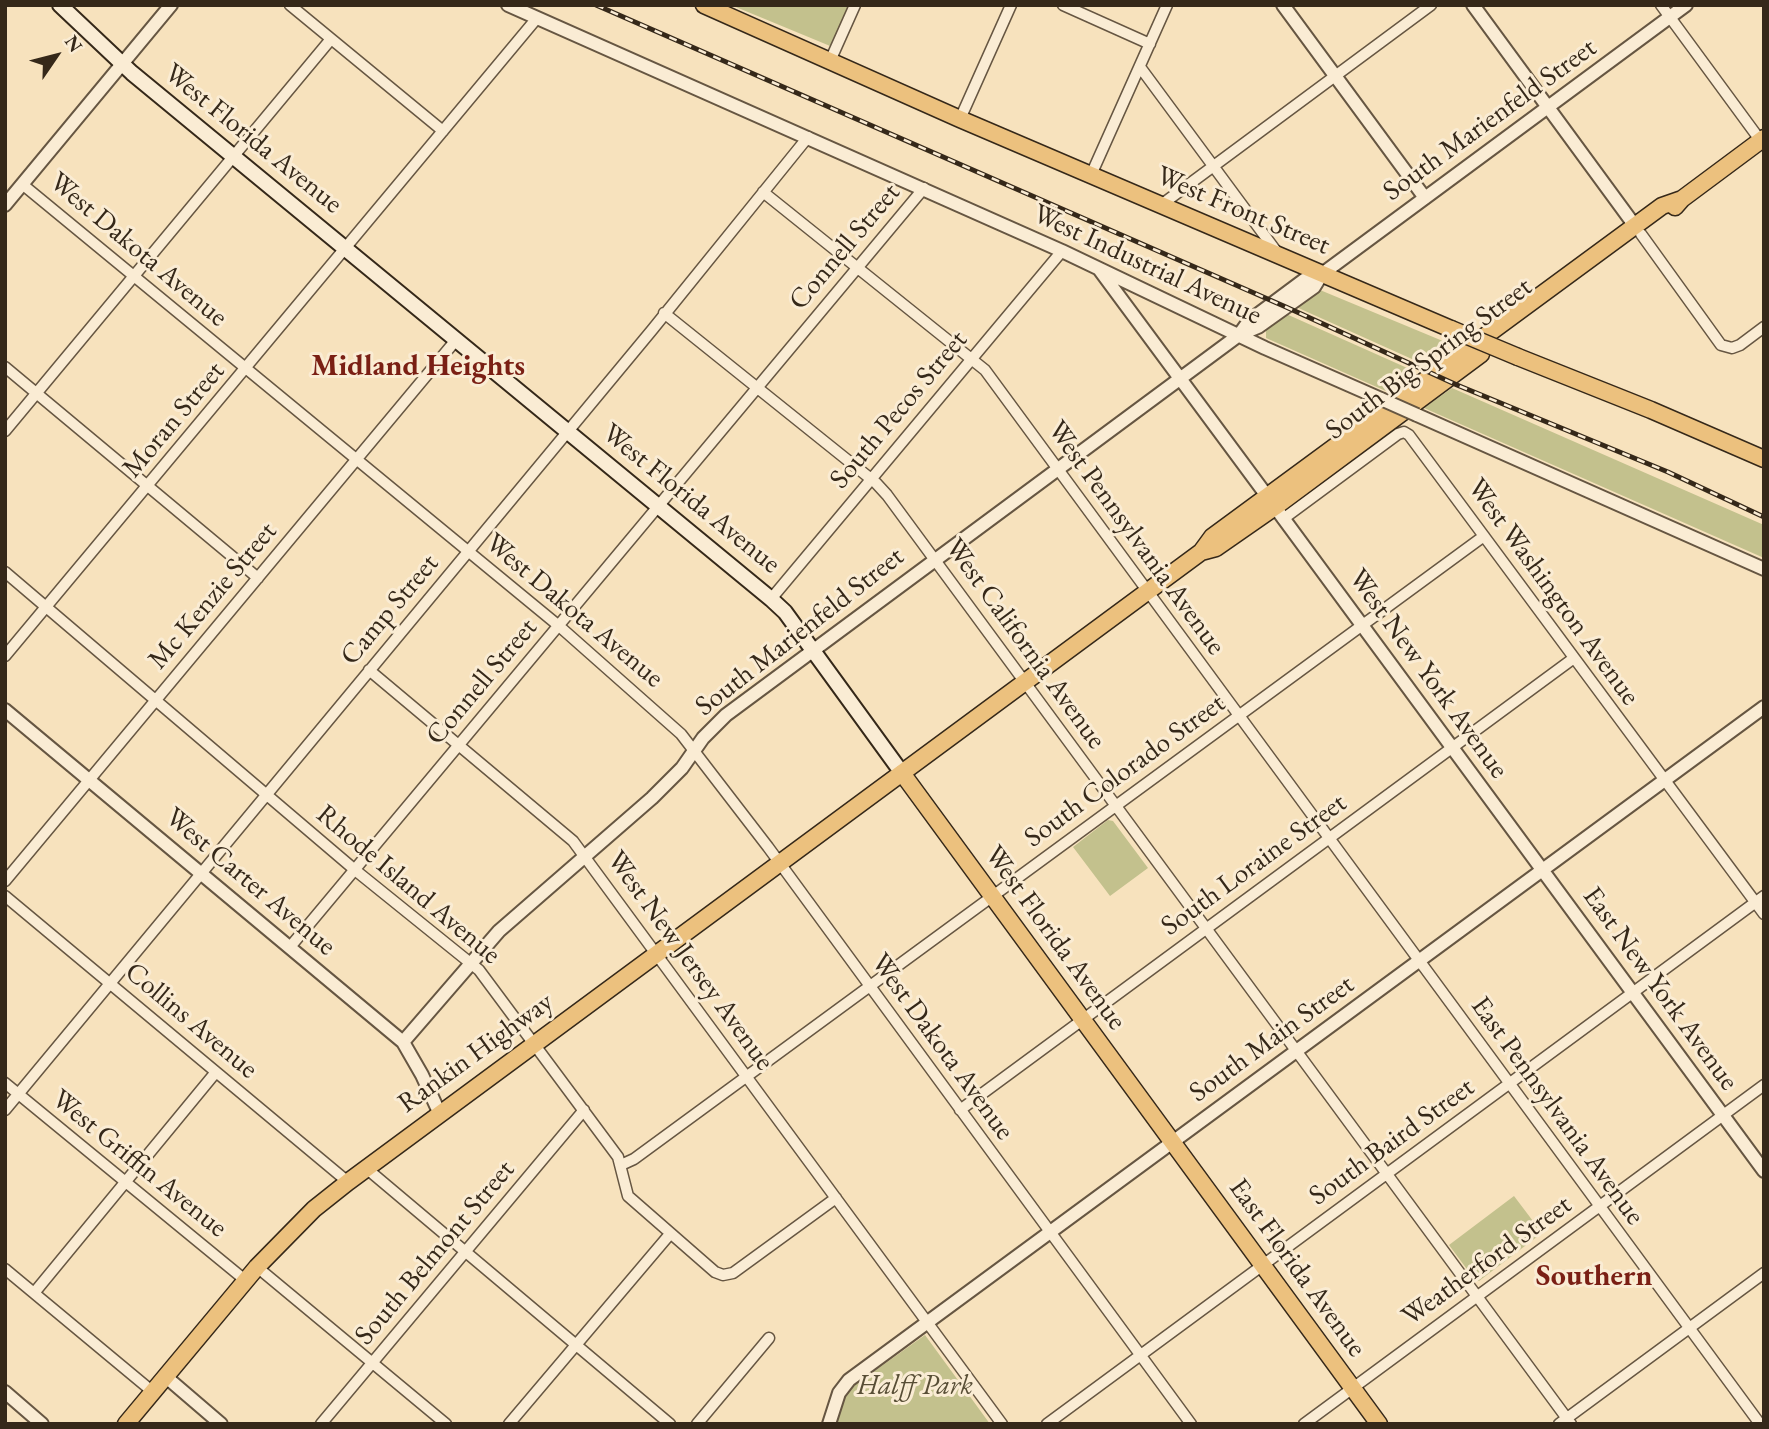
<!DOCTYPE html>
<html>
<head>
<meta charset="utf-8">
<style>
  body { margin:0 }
  #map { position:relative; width:1769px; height:1429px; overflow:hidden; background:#f7e2bd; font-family:"EB Garamond",serif }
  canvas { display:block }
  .frame { position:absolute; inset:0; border:7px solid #352819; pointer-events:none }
  .north { position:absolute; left:21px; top:21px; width:70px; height:70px; -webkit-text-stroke:5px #faecd4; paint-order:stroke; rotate:55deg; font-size:19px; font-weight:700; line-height:28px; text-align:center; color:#352819 }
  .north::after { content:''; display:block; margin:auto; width:24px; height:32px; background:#352819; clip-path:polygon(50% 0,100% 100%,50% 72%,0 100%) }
</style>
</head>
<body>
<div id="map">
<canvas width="1769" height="1429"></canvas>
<div class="frame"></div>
<div class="north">N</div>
</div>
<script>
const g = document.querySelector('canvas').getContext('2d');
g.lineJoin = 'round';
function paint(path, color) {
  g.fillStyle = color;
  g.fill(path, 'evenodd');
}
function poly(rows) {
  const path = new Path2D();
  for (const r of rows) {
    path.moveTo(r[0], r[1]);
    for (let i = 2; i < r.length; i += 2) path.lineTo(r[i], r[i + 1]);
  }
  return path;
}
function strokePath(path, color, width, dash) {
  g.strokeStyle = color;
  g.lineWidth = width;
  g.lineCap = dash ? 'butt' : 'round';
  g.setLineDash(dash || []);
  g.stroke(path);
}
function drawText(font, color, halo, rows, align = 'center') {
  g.font = font + ' "EB Garamond",serif';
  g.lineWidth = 6;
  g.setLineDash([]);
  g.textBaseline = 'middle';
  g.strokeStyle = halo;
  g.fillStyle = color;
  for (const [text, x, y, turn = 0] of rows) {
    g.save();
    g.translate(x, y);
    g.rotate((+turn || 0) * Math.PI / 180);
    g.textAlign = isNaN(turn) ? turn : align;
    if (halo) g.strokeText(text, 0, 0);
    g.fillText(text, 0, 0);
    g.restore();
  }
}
paint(poly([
  [731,5,854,5,835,48],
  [1316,290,1320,290,1450,344,1423,364,1294,306],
  [1284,313,1414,371,1388,392,1266,338,1266,327],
  [1452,388,1764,525,1764,558,1424,408],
  [1108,820,1113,821,1148,868,1110,896,1073,847],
  [1514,1196,1542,1233,1479,1281,1475,1280,1449,1245],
  [925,1335,990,1424,836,1424,848,1390]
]), '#c3c18d');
const minor = poly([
  [290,5,443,131],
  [1063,5,1150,44],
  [1661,5,1763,144],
  [830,61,855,5],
  [1140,67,1276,251],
  [960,119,1011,5],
  [1091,175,1167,5],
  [22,184,559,626,681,734,768,847,1191,1424],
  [763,192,985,370,1760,1424],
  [1161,205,1431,5],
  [1641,234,1721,345,1732,348,1740,345,1764,327],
  [664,313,876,483,887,495,1571,1424],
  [5,367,258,578],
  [5,431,331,39],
  [1283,519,1398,434,1404,432,1409,435,1764,914],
  [5,572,355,870,479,970,618,1157,628,1196,715,1272,723,1275,733,1273,836,1198],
  [771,599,1062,251],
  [5,656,537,18],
  [369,670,573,841,1002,1424],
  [5,881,456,340],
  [5,896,348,1182],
  [290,947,924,188],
  [5,1083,245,1280],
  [5,1110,652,330,808,137],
  [960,1110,1574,658],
  [621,1165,634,1159,1484,536],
  [366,1168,670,1424],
  [257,1267,446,1424],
  [5,1269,153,1392],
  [34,1293,216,1072],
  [321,1424,584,1110],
  [509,1424,670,1234],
  [697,1424,769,1338],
  [1047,1424,1764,896],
  [1304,1424,1764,1085],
  [1559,1424,1764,1273]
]);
const tertiary = poly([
  [508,5,1062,251,1265,348,1381,399],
  [1283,5,1425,198],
  [1473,5,1635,226],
  [5,205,171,5],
  [1099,269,1267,496],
  [1239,335,1249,321,1304,280,1322,274,1686,5],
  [1417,415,1764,569],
  [1275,507,1764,1171],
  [5,710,403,1042,422,1075,439,1112],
  [403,1042,499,931,652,798,682,768,703,738,726,715,1239,335,1258,327,1314,287,1322,274],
  [165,1376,221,1424],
  [5,1392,42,1424],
  [829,1424,839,1393,849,1380,1764,707]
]);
const secondary = poly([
  [60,5,132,73,771,599,785,612,902,773]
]);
const primary = poly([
  [704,5,960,119,1451,329],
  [1518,357,1651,410,1764,459],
  [902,773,1379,1424]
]);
const trunk = poly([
  [1675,207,1682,199,1764,138],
  [1201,552,1216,548,1275,507,1481,354],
  [126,1424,257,1267,314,1209,348,1182,1201,552,1212,537,1662,206,1682,199]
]);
strokePath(minor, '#665642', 13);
strokePath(tertiary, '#665642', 16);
strokePath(secondary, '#352819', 18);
strokePath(primary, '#352819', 19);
strokePath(trunk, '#352819', 19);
strokePath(minor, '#faecd4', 10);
strokePath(tertiary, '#faecd4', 12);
strokePath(secondary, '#faecd4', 14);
strokePath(primary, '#ecc17e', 16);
strokePath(trunk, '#ecc17e', 16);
const rail = poly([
  [596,5,1286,307,1457,385,1668,472,1764,517]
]);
strokePath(rail, '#352819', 5);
strokePath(rail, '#faecd4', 2.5, [8]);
const tertiaryBridge = poly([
  [1381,399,1417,415]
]);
const primaryBridge = poly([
  [1451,329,1518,357]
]);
strokePath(tertiaryBridge, '#665642', 16, []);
strokePath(primaryBridge, '#352819', 19, []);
strokePath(tertiaryBridge, '#faecd4', 12);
strokePath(primaryBridge, '#ecc17e', 16);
drawText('28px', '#352819', '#faecd4', [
  ["South Marienfeld Street",1490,120,-36],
  ["West Florida Avenue",253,139,39],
  ["West Front Street",1243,211,23],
  ["Connell Street",845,247,-50],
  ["West Dakota Avenue",138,250,40],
  ["West Industrial Avenue",1147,265,25],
  ["South Big Spring Street",1429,359,-37],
  ["South Pecos Street",899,410,-50],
  ["Moran Street",174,420,-50],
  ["West Florida Avenue",691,499,39],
  ["West Pennsylvania Avenue",1136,538,54],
  ["West Washington Avenue",1553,592,54],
  ["Mc Kenzie Street",213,596,-50],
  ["Camp Street",390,610,-50],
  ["West Dakota Avenue",574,611,40],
  ["South Marienfeld Street",800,632,-38],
  ["West California Avenue",1025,644,54],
  ["West New York Avenue",1428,674,54],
  ["Connell Street",482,682,-50],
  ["South Colorado Street",1125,771,-36],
  ["South Loraine Street",1254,865,-36],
  ["West Carter Avenue",250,882,40],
  ["Rhode Island Avenue",408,885,40],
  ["West Florida Avenue",1055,938,54],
  ["West New Jersey Avenue",690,961,54],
  ["East New York Avenue",1660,989,54],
  ["Collins Avenue",191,1021,40],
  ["South Main Street",1272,1039,-36],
  ["West Dakota Avenue",942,1047,54],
  ["Rankin Highway",476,1053,-36],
  ["East Pennsylvania Avenue",1557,1111,54],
  ["South Baird Street",1392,1142,-36],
  ["West Griffin Avenue",139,1164,39],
  ["South Belmont Street",435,1253,-50],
  ["Weatherford Street",1487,1261,-36],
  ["East Florida Avenue",1297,1268,54]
]);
drawText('italic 28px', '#584e36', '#faecd4', [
  ["Halff Park",915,1386]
]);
drawText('bold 30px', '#7a1f14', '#faecd4', [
  ["Midland Heights",418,367],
  ["Southern",1594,1277]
]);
</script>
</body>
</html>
